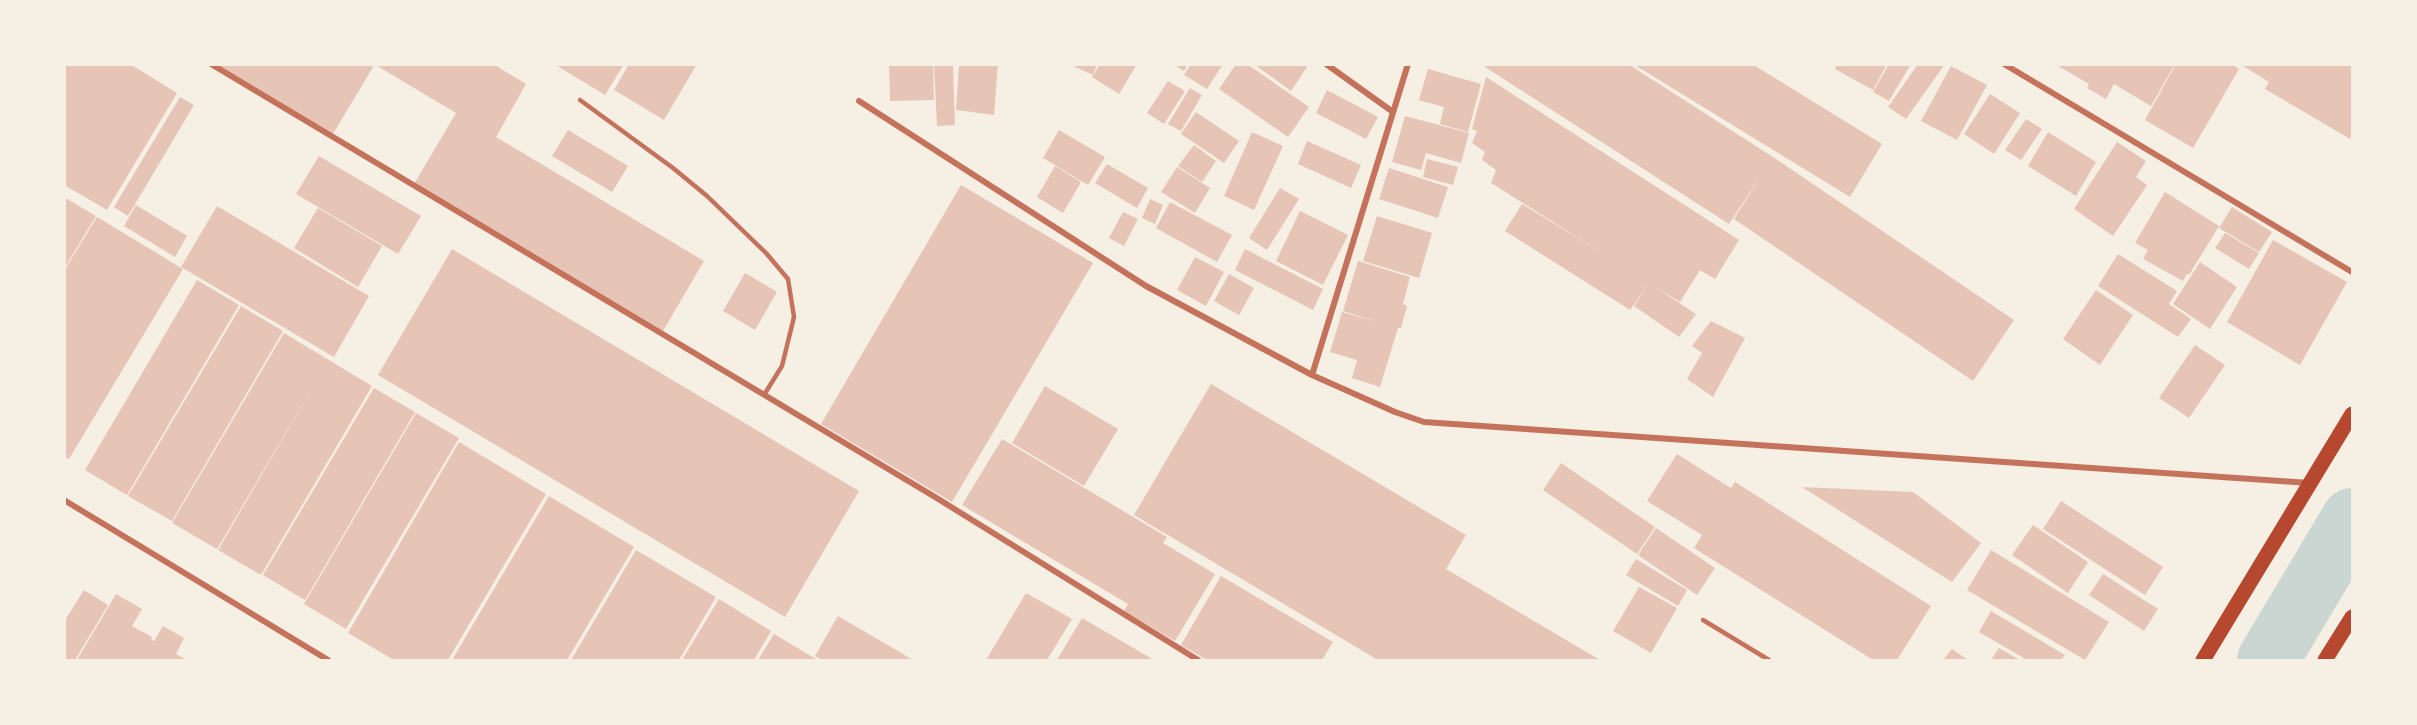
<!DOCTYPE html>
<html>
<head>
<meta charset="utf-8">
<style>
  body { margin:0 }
  #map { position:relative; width:2417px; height:725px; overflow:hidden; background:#f6efe4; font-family:"Noto Sans",sans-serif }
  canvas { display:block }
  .frame { position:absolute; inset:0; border:66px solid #f6efe4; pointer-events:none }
</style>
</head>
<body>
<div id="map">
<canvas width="2417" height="725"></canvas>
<div class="frame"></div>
</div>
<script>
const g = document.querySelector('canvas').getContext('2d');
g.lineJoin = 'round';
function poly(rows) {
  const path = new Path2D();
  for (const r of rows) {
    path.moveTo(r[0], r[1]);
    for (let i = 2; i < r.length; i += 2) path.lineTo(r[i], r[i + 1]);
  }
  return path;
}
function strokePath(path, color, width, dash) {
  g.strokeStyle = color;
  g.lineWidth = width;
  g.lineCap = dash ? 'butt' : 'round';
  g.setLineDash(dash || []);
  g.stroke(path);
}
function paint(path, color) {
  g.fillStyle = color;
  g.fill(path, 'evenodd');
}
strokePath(poly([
  [2268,660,2352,519]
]), '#c9d6d2', 62);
paint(poly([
  [64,64,130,64,177,93,107,210,64,185],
  [216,64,369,64,373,67,333,134],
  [374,64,493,64,526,84,496,137,704,261,663,331,414,184,456,113],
  [554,64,624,64,605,95],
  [629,64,697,64,664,120,614,90],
  [889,64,933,64,934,100,890,101],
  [934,64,953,64,955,125,937,126],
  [959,64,998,64,994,115,956,110],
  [1069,64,1097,64,1093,75],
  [1100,64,1137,64,1119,94,1092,77],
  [1173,64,1188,64,1184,71],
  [1191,64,1223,64,1207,89,1184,75],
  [1236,64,1247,64,1309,107,1288,137,1219,89],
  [1254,64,1309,64,1291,91],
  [1486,64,1628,64,1773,157,2014,320,1973,381,1734,219,1762,174,1729,224,1485,67],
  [1633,64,1752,64,1882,144,1850,197],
  [1837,64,1887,64,1873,90,1835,69],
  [1889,64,1911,64,1889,101,1873,92],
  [1918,64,1945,64,1906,119,1888,107],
  [2059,64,2175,64,2151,106,2114,84,2106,99,2087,88,2089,84,2058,66],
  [2176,64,2231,64,2239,69,2193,148,2145,120],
  [2240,64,2352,64,2352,140,2265,89,2269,82],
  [1951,66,1987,85,1957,140,1921,121],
  [1428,69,1481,84,1468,132,1440,124,1444,107,1419,100],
  [1486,77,1739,240,1715,279,1700,270,1680,302,1652,285,1696,314,1679,337,1634,306,1650,282,1630,310,1505,231,1522,204,1604,254,1491,183,1496,170,1482,160,1485,152,1472,143,1477,131,1472,129],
  [1168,81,1185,91,1164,124,1147,113],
  [1190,88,1202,95,1181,131,1168,124],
  [1327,90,1378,117,1366,139,1316,113],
  [1990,94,2020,113,1994,154,1964,134],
  [180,97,194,105,128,216,114,207],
  [1196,112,1239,141,1224,163,1181,134],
  [1405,116,1469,133,1461,163,1426,153,1421,170,1392,162],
  [2026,119,2042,129,2021,160,2005,150],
  [568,130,628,166,612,192,552,156],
  [1059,130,1105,157,1088,185,1043,158],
  [1252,132,1283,146,1254,210,1224,196],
  [2048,132,2096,162,2076,196,2028,166],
  [1307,141,1361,165,1351,188,1298,164],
  [2117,142,2146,161,2136,177,2147,185,2113,236,2074,209],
  [1194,145,1216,161,1202,182,1178,166],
  [319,156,421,216,398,254,296,194],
  [1427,159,1458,167,1453,185,1423,177],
  [1107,164,1148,188,1137,208,1095,183],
  [1055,166,1081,182,1063,213,1037,197],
  [1177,167,1210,188,1195,213,1161,192],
  [1389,168,1448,187,1438,218,1379,199],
  [961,185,1093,263,952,502,821,424],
  [1280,188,1299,199,1267,250,1249,238],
  [2165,192,2219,226,2189,275,2187,274,2183,281,2143,259,2148,250,2135,243],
  [64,197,96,216,64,269],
  [1150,199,1163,205,1155,224,1142,218],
  [1170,202,1232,235,1217,262,1156,228],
  [136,205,187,236,175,257,124,226],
  [217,206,369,296,334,357,181,267],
  [2232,207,2272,232,2259,252,2219,228],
  [318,208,382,246,358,287,294,248],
  [1300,211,1348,235,1323,285,1276,261],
  [1123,212,1138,219,1124,246,1109,238],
  [1377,216,1432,233,1419,278,1363,261],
  [97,217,183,269,69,459,64,457,64,271],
  [2225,233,2259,253,2249,269,2215,248],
  [2273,240,2347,282,2300,365,2227,322],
  [452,249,859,491,785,617,378,375],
  [1245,249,1323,289,1313,310,1235,270],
  [2118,254,2177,291,2169,304,2191,319,2178,337,2098,286],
  [1195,257,1224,272,1206,306,1177,290],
  [1358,261,1410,277,1403,304,1407,306,1401,328,1398,328,1380,387,1352,378,1357,360,1330,352,1342,312,1378,322,1343,311],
  [2200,262,2237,287,2210,329,2173,304],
  [745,273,777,292,755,330,723,311],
  [1229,274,1254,288,1239,315,1214,301],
  [197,280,239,305,127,495,85,470],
  [2096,290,2133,315,2100,365,2063,339],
  [241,306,283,331,172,521,128,496],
  [1711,321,1745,338,1713,397,1687,379,1702,353,1692,346],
  [284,333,372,386,261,575,218,550,318,378,217,549,172,523],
  [2195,345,2225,365,2189,418,2159,398],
  [1211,384,1466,535,1446,569,1600,660,1378,660,1134,515],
  [1045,386,1118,429,1084,486,1012,443],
  [374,388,415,412,305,600,263,575],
  [416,413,459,438,346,629,304,604],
  [1002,439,1167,537,1163,543,1215,574,1175,641,1124,611,1128,604,962,505],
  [459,442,546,494,448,660,394,660,348,633],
  [1677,454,1731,488,1735,482,1931,606,1897,660,1873,660,1694,548,1702,535,1647,501],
  [1561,463,1655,527,1637,554,1543,490],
  [1802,487,1913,492,1981,543,1952,582],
  [549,496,634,547,567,660,452,660],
  [2061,501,2163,567,2145,595,2043,529],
  [2033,525,2088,562,2068,593,2012,555],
  [1656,528,1715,568,1697,595,1638,555],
  [636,550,716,597,679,660,571,660],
  [1991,550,2109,622,2085,660,1967,590],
  [1636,559,1687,590,1678,606,1626,575],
  [2103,574,2158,609,2144,631,2089,595],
  [1221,576,1333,642,1322,660,1207,660,1181,645],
  [1639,587,1677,608,1651,653,1613,631],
  [84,590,108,605,75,660,64,660,64,622],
  [1026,593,1072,619,1047,660,986,660],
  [116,594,142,609,132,626,152,637,151,639,154,641,163,626,184,638,176,654,187,660,77,660],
  [719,599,771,631,754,660,682,660],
  [1991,611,2065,655,2061,660,2027,660,1979,632],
  [838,616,913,660,822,660,815,656],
  [1082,618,1154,660,1057,660],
  [774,634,816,659,815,660,758,660],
  [1999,648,2020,660,1991,660],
  [1952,649,1968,660,1943,660]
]), '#e6c5b7');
strokePath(poly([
  [580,100,673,168,707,196,766,253,788,279,794,317,782,366,764,395],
  [1703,620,1769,660]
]), '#c5725c', 4.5);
strokePath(poly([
  [211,64,935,497,1198,660],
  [1326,64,1393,112],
  [2004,64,2352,272],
  [859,101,1146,286,1312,375,1395,412,1424,422,2309,483],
  [1312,375,1408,64],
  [64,500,328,660]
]), '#c5725c', 6);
strokePath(poly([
  [2203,660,2352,414],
  [2325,660,2352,617]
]), '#b5482f', 15);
</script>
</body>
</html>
